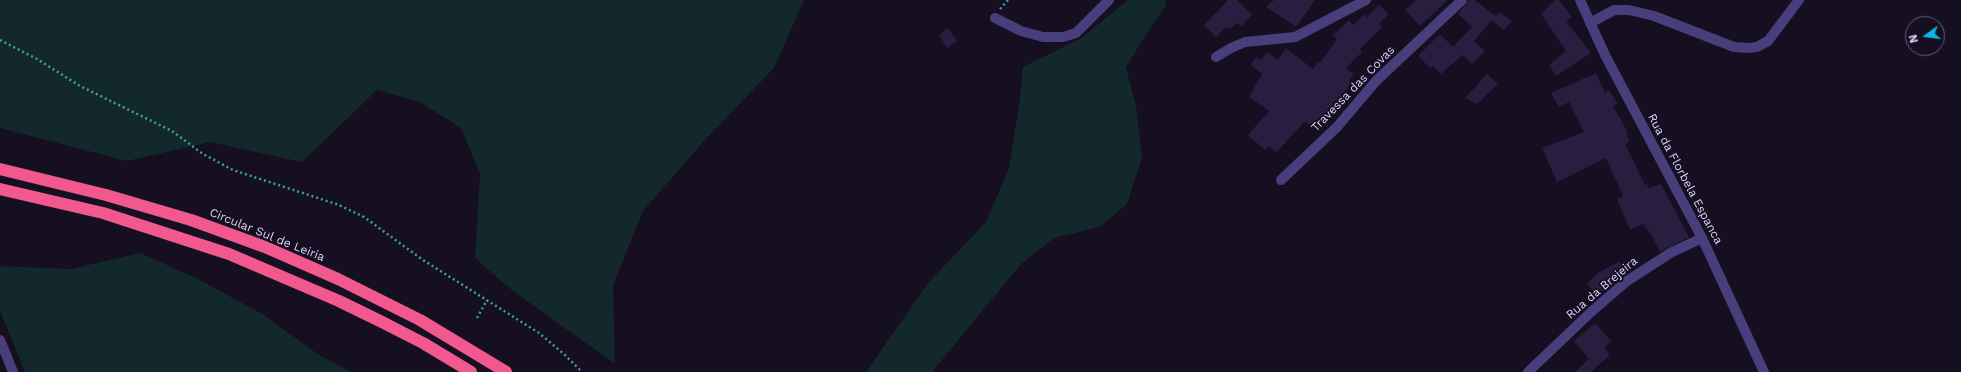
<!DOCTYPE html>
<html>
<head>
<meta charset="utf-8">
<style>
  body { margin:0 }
  #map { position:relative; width:1961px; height:372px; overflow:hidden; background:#150f21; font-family:"Work Sans",sans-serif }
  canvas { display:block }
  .north { position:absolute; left:1905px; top:16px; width:40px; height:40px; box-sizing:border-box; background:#150f21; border:1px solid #655d78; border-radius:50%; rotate:256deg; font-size:11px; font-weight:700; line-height:16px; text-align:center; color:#ddd3fb }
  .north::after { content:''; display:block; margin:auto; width:14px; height:18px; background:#13b5e7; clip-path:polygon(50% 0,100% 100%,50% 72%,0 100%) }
</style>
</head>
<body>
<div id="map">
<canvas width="1961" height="372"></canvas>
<div class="north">N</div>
</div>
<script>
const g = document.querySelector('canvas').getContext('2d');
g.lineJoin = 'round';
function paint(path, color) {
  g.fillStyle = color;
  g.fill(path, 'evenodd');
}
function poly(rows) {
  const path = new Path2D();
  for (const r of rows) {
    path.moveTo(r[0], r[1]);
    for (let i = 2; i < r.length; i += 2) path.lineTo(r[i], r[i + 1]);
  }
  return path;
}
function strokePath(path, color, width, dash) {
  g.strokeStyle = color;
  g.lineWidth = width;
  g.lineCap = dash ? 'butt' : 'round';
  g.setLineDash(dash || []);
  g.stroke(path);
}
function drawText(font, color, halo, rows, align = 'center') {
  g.font = font + ' "Work Sans",sans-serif';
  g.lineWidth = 4;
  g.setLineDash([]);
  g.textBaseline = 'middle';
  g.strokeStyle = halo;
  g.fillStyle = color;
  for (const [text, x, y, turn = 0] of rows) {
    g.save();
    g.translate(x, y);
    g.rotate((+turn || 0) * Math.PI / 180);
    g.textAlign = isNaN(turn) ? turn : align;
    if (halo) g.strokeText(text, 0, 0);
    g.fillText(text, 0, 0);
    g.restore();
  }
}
paint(poly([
  [0,0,804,0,774,68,704,141,643,211,613,285,615,364,509,288,475,258,480,174,461,128,420,102,377,90,302,162,210,142,127,161,0,128],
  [1128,0,1165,0,1166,5,1141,42,1126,68,1136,106,1142,158,1127,204,1099,227,1054,238,1020,265,932,372,866,372,928,283,986,222,1009,168,1019,106,1023,67,1080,39],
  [140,253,196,278,264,315,319,355,351,372,25,372,0,311,0,266,71,269]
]), '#13282a');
paint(poly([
  [1228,0,1237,0,1252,15,1242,26,1237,23,1229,29,1226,27,1216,37,1204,25],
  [1274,0,1315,0,1296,27,1266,7],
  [1416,0,1448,0,1420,26,1405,10],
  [1469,0,1475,0,1495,16,1500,12,1512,21,1504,30,1492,20,1474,41,1485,51,1472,64,1462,55,1441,74,1433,66,1430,68,1418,56,1440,34,1453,47,1472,27,1458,14],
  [1555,0,1559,0,1572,17,1566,21,1591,53,1556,76,1549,65,1566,51,1541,14],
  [1379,5,1389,14,1379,24,1382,27,1360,49,1362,52,1346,68,1354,74,1349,80,1352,82,1321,120,1324,123,1317,131,1305,121,1276,153,1269,146,1265,150,1248,135,1269,111,1249,97,1262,74,1251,65,1256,57,1261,60,1267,52,1278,60,1286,48,1313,69,1318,62,1320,63,1337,39,1333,35,1349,20,1353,25,1364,14,1367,17],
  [948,28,957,41,947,48,939,35],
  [1596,73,1605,93,1609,90,1618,104,1613,106,1626,129,1629,142,1625,144,1645,185,1647,184,1649,188,1661,184,1689,237,1660,252,1652,236,1643,224,1630,230,1617,199,1623,196,1606,158,1557,182,1542,148,1584,132,1569,102,1559,107,1551,93],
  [1487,74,1498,84,1477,104,1465,98],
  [1620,261,1626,272,1613,280,1614,282,1597,297,1587,283,1598,273],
  [1595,323,1611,341,1604,348,1610,355,1591,372,1575,372,1589,359,1574,341]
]), '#291d40');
strokePath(poly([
  [1000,9,1008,0],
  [0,40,37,59,80,86,172,131,203,154,233,170,339,205,364,217,423,260,539,333,564,354,582,372],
  [477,318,487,300]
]), '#38a1aa', 2.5, [2, 3]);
strokePath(poly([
  [1580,0,1605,55,1702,238,1764,372],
  [995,18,1021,31,1043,37,1063,37,1076,33,1109,0],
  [1590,23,1614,10,1629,10,1654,16,1734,47,1749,48,1757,47,1768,41,1799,0],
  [1216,57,1231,48,1245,42,1295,37,1366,0],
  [1281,180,1337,127,1376,81,1462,0],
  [0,340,13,372],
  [1528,372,1591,312,1627,281,1672,252,1702,238]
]), '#493e7c', 10);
strokePath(poly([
  [0,169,106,195,191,220,265,247,338,279,420,320,506,372],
  [0,189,103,213,229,254,339,301,382,322,423,343,471,372]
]), '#f1588d', 12);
drawText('12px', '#ddd3fb', '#150f21', [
  ["Travessa das Covas",1353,89,-46],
  ["Rua da Florbela Espanca",1685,179,62],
  ["Circular Sul de Leiria",267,235,22],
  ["Rua da Brejeira",1602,288,-40]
]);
</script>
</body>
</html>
